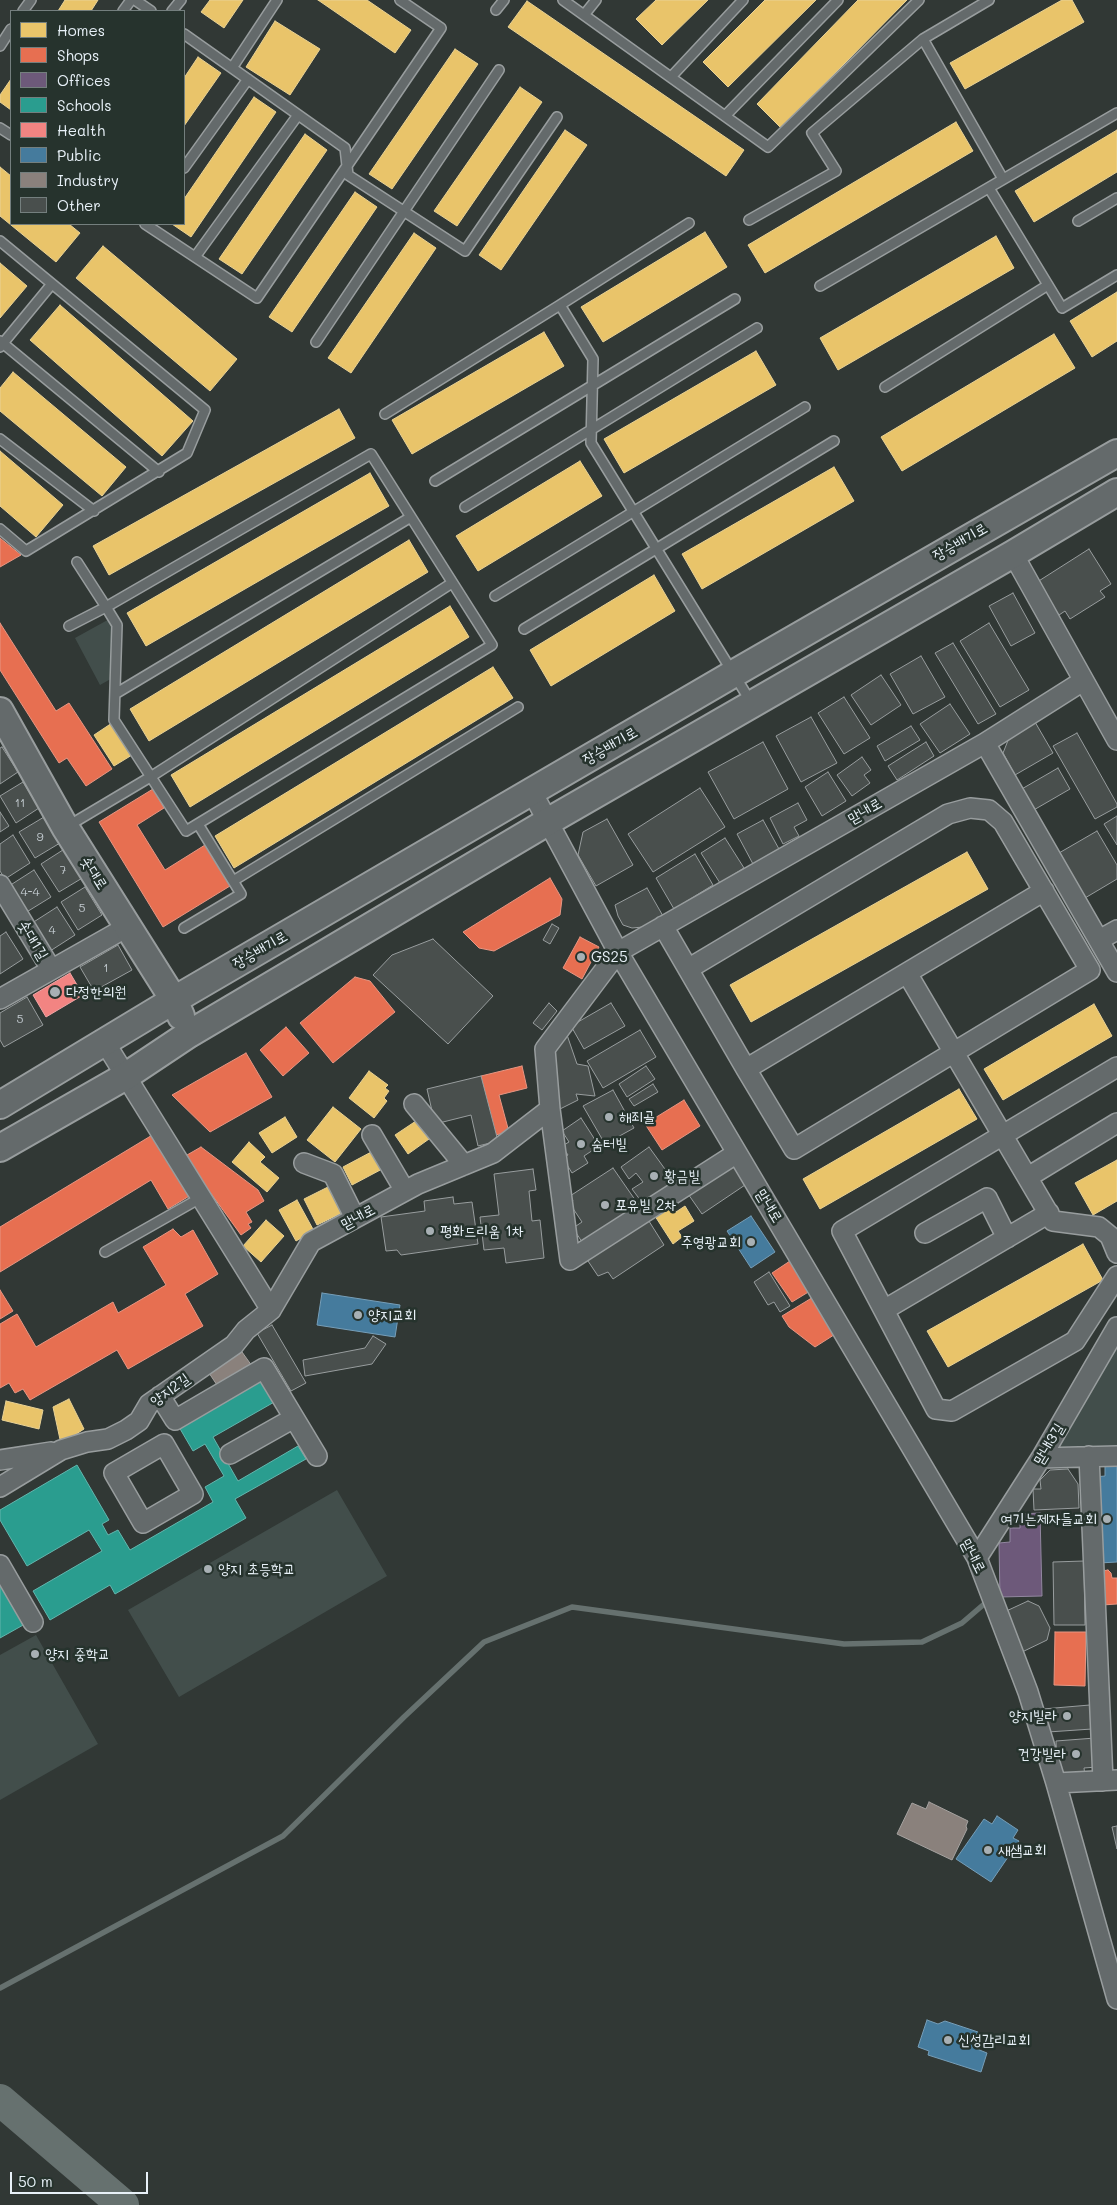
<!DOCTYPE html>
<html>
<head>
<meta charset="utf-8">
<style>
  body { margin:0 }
  #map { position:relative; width:1117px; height:2205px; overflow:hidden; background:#313835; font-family:Mali,sans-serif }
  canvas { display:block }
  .legend { position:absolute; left:10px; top:10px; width:175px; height:215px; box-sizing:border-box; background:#26332d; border:1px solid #747f7e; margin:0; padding:6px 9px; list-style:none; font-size:15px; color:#e8f1f8 }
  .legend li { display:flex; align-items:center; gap:10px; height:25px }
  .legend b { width:25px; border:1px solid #747f7e }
  .scale { position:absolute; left:10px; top:2172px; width:138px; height:22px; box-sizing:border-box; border:2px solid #e8f1f8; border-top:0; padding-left:6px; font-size:15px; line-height:18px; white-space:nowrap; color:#e8f1f8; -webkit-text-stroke:4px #26332d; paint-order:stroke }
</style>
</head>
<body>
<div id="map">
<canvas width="1117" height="2205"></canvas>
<ul class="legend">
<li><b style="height:14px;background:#e9c46a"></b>Homes</li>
<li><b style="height:14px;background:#e76f51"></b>Shops</li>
<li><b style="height:14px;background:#6d597a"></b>Offices</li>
<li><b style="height:14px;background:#2a9d8f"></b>Schools</li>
<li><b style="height:14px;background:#f28482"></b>Health</li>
<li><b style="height:14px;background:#457b9d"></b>Public</li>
<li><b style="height:14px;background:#8a817c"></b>Industry</li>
<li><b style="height:14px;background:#494f4d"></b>Other</li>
</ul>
<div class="scale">50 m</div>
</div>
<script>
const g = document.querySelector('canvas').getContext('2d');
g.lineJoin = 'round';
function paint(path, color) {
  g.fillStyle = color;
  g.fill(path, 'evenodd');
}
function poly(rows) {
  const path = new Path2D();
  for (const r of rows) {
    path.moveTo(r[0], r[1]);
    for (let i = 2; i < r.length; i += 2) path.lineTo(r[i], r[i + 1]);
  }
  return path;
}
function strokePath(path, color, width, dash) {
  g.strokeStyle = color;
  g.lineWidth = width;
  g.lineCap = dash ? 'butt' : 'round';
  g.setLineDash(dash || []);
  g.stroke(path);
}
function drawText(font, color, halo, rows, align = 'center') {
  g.font = font + ' Mali,"Poor Story",sans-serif';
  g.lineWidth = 5;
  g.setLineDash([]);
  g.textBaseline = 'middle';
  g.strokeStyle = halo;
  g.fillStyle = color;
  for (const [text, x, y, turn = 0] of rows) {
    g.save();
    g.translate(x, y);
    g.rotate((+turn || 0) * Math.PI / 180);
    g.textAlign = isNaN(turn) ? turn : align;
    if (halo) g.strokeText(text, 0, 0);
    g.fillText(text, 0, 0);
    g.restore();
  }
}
paint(poly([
  [113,617,116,676,100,685,75,638],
  [1117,1327,1117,1456,1041,1458],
  [337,1490,387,1576,179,1697,128,1610],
  [36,1635,98,1744,0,1800,0,1655]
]), '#424e4b');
const homes = poly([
  [65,0,98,0,91,11,58,11,65,0],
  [210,0,243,0,224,28,201,12,210,0],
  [318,0,367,0,411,30,395,53,318,0],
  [656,0,708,0,662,45,636,19,656,0],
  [765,0,816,0,728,87,703,62,765,0],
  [858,0,907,0,781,128,757,104,858,0],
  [1062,0,1072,0,1084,22,965,89,950,63,1062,0],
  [527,1,744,150,726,176,508,27,527,1],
  [275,21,320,49,290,95,246,67,275,21],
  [455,49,478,64,392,189,369,174,455,49],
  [198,57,221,73,184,126,184,78,198,57],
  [11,79,11,110,0,102,0,95,11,79],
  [520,87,542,102,457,226,434,211,520,87],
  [254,97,276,112,191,237,172,224,184,224,184,199,254,97],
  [956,122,973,151,765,273,748,245,956,122],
  [565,130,587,145,501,270,479,255,565,130],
  [1117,130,1117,172,1034,222,1015,191,1117,130],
  [305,134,327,150,242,274,219,259,305,134],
  [0,167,11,176,11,224,69,224,80,233,56,262,0,216,0,167],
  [355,192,377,207,292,332,269,317,355,192],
  [705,232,727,267,603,342,581,307,705,232],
  [414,233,436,248,351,373,328,358,414,233],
  [996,236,1014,268,838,370,820,338,996,236],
  [103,246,237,359,210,391,76,278,103,246],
  [0,263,27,286,0,318,0,263],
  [1117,292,1117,341,1092,357,1070,321,1117,292],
  [60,305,193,421,162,456,30,340,60,305],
  [544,332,564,366,412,454,392,420,544,332],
  [1054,334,1075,368,902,471,881,437,1054,334],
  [756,351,776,385,624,473,604,439,756,351],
  [13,372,126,467,102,496,0,411,0,388,13,372],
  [339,409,355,438,109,575,93,546,339,409],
  [0,451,63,505,36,537,0,506,0,451],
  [580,461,602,496,478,571,456,536,580,461],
  [834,467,854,501,702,589,682,554,834,467],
  [370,473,389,506,146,646,127,613,370,473],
  [409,540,428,572,149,741,130,709,409,540],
  [654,575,675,611,551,686,530,650,654,575],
  [450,606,469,637,190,807,171,775,450,606],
  [493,667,513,698,234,868,215,836,493,667],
  [112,723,132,755,114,766,94,735,112,723],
  [967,852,988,889,751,1022,730,985,967,852],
  [1094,1004,1112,1036,1003,1100,984,1069,1094,1004],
  [369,1071,388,1085,385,1088,389,1091,384,1098,387,1101,374,1118,349,1098,369,1071],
  [959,1089,977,1119,820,1209,803,1179,959,1089],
  [333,1107,361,1129,335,1162,307,1140,333,1107],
  [285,1117,297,1137,272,1153,259,1133,285,1117],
  [416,1121,429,1139,408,1154,395,1135,416,1121],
  [249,1142,265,1157,260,1162,279,1178,267,1192,232,1162,249,1142],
  [375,1150,384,1168,352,1185,343,1167,375,1150],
  [1117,1160,1117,1201,1093,1215,1075,1183,1117,1160],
  [330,1186,344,1212,317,1225,304,1199,330,1186],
  [297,1200,314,1231,296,1241,279,1210,297,1200],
  [669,1202,676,1212,685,1206,694,1221,678,1231,682,1237,673,1244,653,1213,669,1202],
  [266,1220,284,1236,261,1262,243,1246,266,1220],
  [1083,1244,1103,1280,948,1367,927,1331,1083,1244],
  [69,1399,84,1429,61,1444,53,1407,69,1399],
  [6,1401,43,1410,39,1429,2,1420,6,1401]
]);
paint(homes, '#e9c46a');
strokePath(homes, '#e9d295', 1);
const shops = poly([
  [0,538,21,555,0,567,0,538],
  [0,623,56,711,69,703,112,769,86,786,67,758,59,763,0,670,0,623],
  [153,789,164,808,137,825,165,870,205,845,230,886,163,927,99,822,153,789],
  [550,878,562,899,560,915,494,951,479,948,463,932,550,878],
  [580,937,599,947,582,979,563,968,580,937],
  [355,977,370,981,395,1012,333,1063,300,1023,355,977],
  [286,1027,309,1053,283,1076,260,1050,286,1027],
  [246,1053,272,1097,210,1132,172,1095,246,1053],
  [522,1066,527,1088,499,1095,509,1132,495,1135,481,1076,522,1066],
  [684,1100,700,1126,662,1150,645,1124,684,1100],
  [154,1134,191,1195,168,1209,151,1180,0,1272,0,1227,154,1134],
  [201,1147,258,1190,264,1201,246,1212,252,1222,248,1224,251,1228,241,1235,207,1188,205,1188,187,1155,201,1147],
  [173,1229,181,1237,193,1230,218,1274,185,1294,203,1326,128,1369,117,1350,30,1400,23,1389,15,1393,9,1383,0,1388,0,1324,17,1314,36,1347,113,1302,118,1313,166,1285,143,1247,173,1229],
  [790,1261,810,1291,792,1302,772,1273,790,1261],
  [0,1290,13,1311,0,1319,0,1290],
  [815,1296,837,1333,815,1347,789,1327,782,1316,815,1296],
  [1108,1570,1111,1573,1112,1578,1117,1578,1117,1604,1102,1605,1102,1571,1108,1570],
  [1055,1632,1086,1632,1085,1686,1054,1685,1055,1632]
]);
paint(shops, '#e76f51');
strokePath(shops, '#e79683', 1);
const offices = poly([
  [1040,1513,1042,1596,1000,1597,999,1543,1010,1542,1010,1528,1020,1528,1020,1514,1040,1513]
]);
paint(offices, '#6d597a');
strokePath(offices, '#9287a0', 1);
const schools = poly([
  [263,1378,276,1401,213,1437,238,1481,298,1446,306,1459,235,1499,246,1518,115,1594,110,1585,50,1620,33,1591,102,1551,89,1530,27,1566,0,1520,0,1510,77,1465,109,1520,102,1524,108,1535,118,1530,130,1550,213,1502,205,1487,224,1476,205,1444,193,1451,179,1427,263,1378],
  [0,1581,25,1624,0,1638,0,1581]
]);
paint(schools, '#2a9d8f');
strokePath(schools, '#63b6ae', 1);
const health = poly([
  [70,973,83,995,46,1017,33,995,70,973]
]);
paint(health, '#f28482');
strokePath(health, '#efa5a5', 1);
const public = poly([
  [751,1216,775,1252,751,1268,727,1231,751,1216],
  [322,1293,400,1305,395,1337,317,1325,322,1293],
  [1105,1465,1117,1465,1117,1562,1099,1563,1094,1477,1105,1476,1105,1465],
  [997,1816,1018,1830,1013,1838,1019,1841,991,1882,956,1859,984,1819,992,1824,997,1816],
  [927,2020,938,2024,945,2021,978,2032,972,2047,987,2053,981,2072,928,2055,929,2051,918,2047,927,2020]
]);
paint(public, '#457b9d');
strokePath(public, '#769eb8', 1);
const industry = poly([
  [242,1352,252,1366,219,1388,209,1373,242,1352],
  [929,1802,968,1821,966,1826,967,1829,952,1860,897,1834,912,1803,926,1809,929,1802]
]);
paint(industry, '#8a817c');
strokePath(industry, '#a6a3a1', 1);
strokePath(poly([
  [0,1988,283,1836,404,1717,484,1642,572,1607,844,1644,922,1642,962,1623,990,1599]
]), '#66716f', 5.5);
strokePath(poly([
  [0,2100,123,2205]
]), '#66716f', 32);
const building = poly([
  [1089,549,1111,584,1100,591,1105,597,1070,619,1065,611,1056,617,1034,584,1089,549],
  [1013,593,1035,633,1011,646,989,606,1013,593],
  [989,623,1029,690,1000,707,960,641,989,623],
  [953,643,996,714,978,724,935,653,953,643],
  [921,656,945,697,913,714,890,674,921,656],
  [881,675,901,705,871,725,851,695,881,675],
  [844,697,870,738,844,754,818,713,844,697],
  [950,704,970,734,940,753,920,724,950,704],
  [811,717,837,763,801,782,776,736,811,717],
  [1035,722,1053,753,1015,775,1003,753,1009,738,1035,722],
  [911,726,920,740,885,761,877,746,911,726],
  [1077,733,1117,804,1117,807,1095,819,1053,746,1077,733],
  [763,742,788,789,734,819,708,772,763,742],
  [926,742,934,756,897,780,888,766,926,742],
  [2,747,18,772,0,784,0,748,2,747],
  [862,757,871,770,864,775,870,783,852,796,837,775,862,757],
  [1058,768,1070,789,1032,811,1020,790,1058,768],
  [828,772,846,801,822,816,805,787,828,772],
  [23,782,39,808,16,823,0,796,23,782],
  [700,788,725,827,653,872,628,834,700,788],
  [798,803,807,820,794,827,799,836,783,844,770,818,798,803],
  [0,812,9,826,0,832,0,812],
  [1117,816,1117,845,1104,824,1117,816],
  [44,817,60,843,35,858,19,832,44,817],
  [607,819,633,865,596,886,578,855,583,832,607,819],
  [763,820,779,849,753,864,737,834,763,820],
  [1097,831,1117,865,1117,879,1085,898,1059,853,1097,831],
  [13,835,30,863,5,879,0,871,0,844,13,835],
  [725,838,744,868,720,883,701,853,725,838],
  [66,848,84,877,59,892,41,864,66,848],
  [695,854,713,885,674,909,656,878,695,854],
  [34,870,51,897,25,913,9,886,34,870],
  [85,887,102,915,78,930,61,902,85,887],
  [647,888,663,916,643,927,632,928,623,925,618,916,615,905,647,888],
  [57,907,75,935,47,953,29,925,57,907],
  [552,924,559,928,550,944,543,940,552,924],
  [6,932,23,959,0,974,0,936,6,932],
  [433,939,493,996,448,1044,373,975,392,955,433,939],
  [118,945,132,970,94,991,80,967,118,945],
  [27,997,43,1025,4,1047,0,1040,0,1013,27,997],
  [549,1003,557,1011,542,1030,533,1023,549,1003],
  [611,1003,625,1026,584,1049,571,1026,611,1003],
  [565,1029,577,1064,588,1066,595,1096,576,1094,578,1100,556,1111,550,1050,565,1029],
  [640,1030,656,1057,603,1088,587,1061,640,1030],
  [646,1066,655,1079,627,1097,619,1084,646,1066],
  [481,1076,498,1141,478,1146,471,1115,435,1124,427,1089,481,1076],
  [653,1084,658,1092,634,1106,629,1099,653,1084],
  [613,1090,634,1128,605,1144,583,1106,613,1090],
  [581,1118,599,1146,584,1156,588,1163,572,1173,563,1158,568,1155,562,1146,569,1142,562,1131,581,1118],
  [649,1147,675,1183,644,1205,632,1189,643,1182,636,1173,629,1179,621,1167,649,1147],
  [735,1165,748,1183,702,1214,686,1191,701,1181,704,1186,717,1177,715,1173,735,1165],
  [613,1168,640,1207,582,1242,573,1228,582,1222,570,1204,573,1201,570,1196,613,1168],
  [533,1169,536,1190,529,1191,532,1221,540,1220,544,1258,506,1263,504,1248,484,1250,480,1217,499,1215,494,1174,533,1169],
  [453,1197,454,1204,472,1202,478,1244,401,1255,397,1250,386,1251,381,1217,425,1211,424,1201,453,1197],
  [647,1218,664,1245,613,1279,608,1272,598,1276,586,1258,647,1218],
  [769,1272,790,1306,780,1312,774,1302,768,1305,754,1282,769,1272],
  [272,1325,306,1383,291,1391,257,1333,272,1325],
  [373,1336,386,1344,372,1364,305,1376,303,1360,365,1348,373,1336],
  [1068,1469,1078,1484,1079,1508,1034,1510,1033,1489,1041,1489,1040,1480,1050,1470,1068,1469],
  [1084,1561,1085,1625,1054,1625,1053,1562,1084,1561],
  [1028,1601,1039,1606,1050,1628,1047,1640,1020,1653,1002,1613,1028,1601],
  [1090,1705,1092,1729,1048,1732,1043,1709,1090,1705],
  [1095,1738,1097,1767,1084,1768,1085,1776,1066,1777,1057,1770,1056,1741,1095,1738],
  [1117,1826,1117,1849,1112,1827,1117,1826]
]);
paint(building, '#494f4d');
strokePath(building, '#989d9e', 1);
const lane = poly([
  [135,0,151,11],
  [563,0,768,147,919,0],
  [496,10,504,0],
  [23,11,31,0],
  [123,11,131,0],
  [172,11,181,0],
  [584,15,596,0],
  [184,34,345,148,348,175,465,251,557,117],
  [923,39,989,0],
  [0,46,11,29],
  [232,68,277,0],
  [671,77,743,0],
  [725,116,838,0],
  [0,128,11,135],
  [184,168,248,79],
  [989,188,1062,308,1117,275],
  [749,220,836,171,812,133,923,39,1003,179],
  [1078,221,1117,198],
  [145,224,257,298,441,28,400,0],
  [0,241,205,410,187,453,26,551,0,529],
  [195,257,298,115],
  [820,286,1117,113],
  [560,305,689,223],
  [0,341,159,472],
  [316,342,499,70],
  [0,347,51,285],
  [885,387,1048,285],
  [385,414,560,305,593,359,591,443,751,702],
  [0,439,94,511],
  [435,481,735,299],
  [465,507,757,328],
  [495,596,805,407],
  [69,626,106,607,371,454,492,645,186,831,114,720,117,625,106,607,77,562],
  [524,629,834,441],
  [115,694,411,517],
  [68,826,152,776,452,583],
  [233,881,518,707],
  [184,928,241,894,198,824],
  [105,1252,202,1197]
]);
const street = poly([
  [1013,554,1117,740],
  [985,743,1117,972],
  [532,792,618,952,977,1558,1028,1692,1056,1783,1117,1999],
  [0,885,51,969],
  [663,926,688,969,746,1069,794,1149,1090,970,1003,822,989,810,970,808,948,814,688,969],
  [1099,940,1117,930],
  [907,973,1053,1221,1099,1227,1110,1236,1117,1253],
  [0,999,127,927],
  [104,1041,271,1310],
  [1117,1067,842,1231,936,1409,952,1411,1075,1341,1117,1276],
  [746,1069,1044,891],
  [414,1104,464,1165],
  [372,1135,405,1191],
  [737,1153,570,1260,550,1109,545,1049,618,952,985,743,1083,681],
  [304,1163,333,1174,355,1218],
  [1028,1177,1117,1123],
  [925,1233,987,1198,1007,1238],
  [884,1310,1049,1213],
  [160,1396,175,1420,264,1368,317,1456],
  [164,1444,193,1494,143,1523,114,1473,164,1444],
  [230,1454,294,1418],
  [1089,1456,1103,1781],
  [1041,1458,1117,1456],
  [0,1460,51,1452],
  [0,1487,61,1450,87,1442,108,1439,126,1430,139,1421,149,1404,234,1345,246,1330,271,1310,311,1242,418,1184,493,1153,550,1109],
  [977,1558,1041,1458,1117,1327],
  [0,1565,33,1622],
  [1056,1783,1117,1780]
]);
const secondary = poly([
  [0,711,65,827,174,1000,181,1016],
  [0,1105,174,1000,733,674,1117,453],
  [0,1148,126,1076,189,1034,549,821,1013,554,1117,492]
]);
strokePath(lane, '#989d9e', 12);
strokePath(street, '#989d9e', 22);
strokePath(secondary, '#989d9e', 30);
strokePath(lane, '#646a6b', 9);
strokePath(street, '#646a6b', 19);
strokePath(secondary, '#646a6b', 26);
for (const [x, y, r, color] of [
  [581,957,5,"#a8b0b4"],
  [55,992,6,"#a8b0b4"],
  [609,1117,5,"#a8b0b4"],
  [581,1144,5,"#a8b0b4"],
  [654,1176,5,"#a8b0b4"],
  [605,1205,5,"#a8b0b4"],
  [430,1231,5,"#a8b0b4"],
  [751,1242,5,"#a8b0b4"],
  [358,1315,5,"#a8b0b4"],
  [1107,1519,5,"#a8b0b4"],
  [208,1569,5,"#a8b0b4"],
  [35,1654,5,"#a8b0b4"],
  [1067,1716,5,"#a8b0b4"],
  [1076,1754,5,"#a8b0b4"],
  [988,1850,5,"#a8b0b4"],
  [948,2040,5,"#a8b0b4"]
]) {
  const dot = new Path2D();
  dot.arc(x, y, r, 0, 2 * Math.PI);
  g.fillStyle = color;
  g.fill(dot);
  strokePath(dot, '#26332d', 2);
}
drawText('12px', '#c0c8cd', null, [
  ["11",20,803],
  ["9",40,837],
  ["7",63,870],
  ["4-4",30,892],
  ["5",82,908],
  ["4",52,930],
  ["1",106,968],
  ["5",20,1019]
]);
drawText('15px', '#e8f1f8', '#26332d', [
  ["장승배기로",960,542,-30],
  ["장승배기로",610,746,-30],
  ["맏내로",865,811,-30],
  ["솟대로",94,873,58],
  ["솟대1길",33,940,59],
  ["장승배기로",260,950,-30],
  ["맏내로",769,1206,59],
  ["맏내로",358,1217,-28],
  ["양지2길",170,1390,-36],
  ["맏내3길",1049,1444,-59],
  ["맏내로",973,1556,63]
]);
drawText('15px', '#e8f1f8', '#26332d', [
  ["GS25",591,957],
  ["다정한의원",66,992],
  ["해죄골",619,1117],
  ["숨터빌",591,1144],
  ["황금빌",664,1176],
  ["포유빌 2차",615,1205],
  ["평화드리움 1차",440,1231],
  ["주영광교회",741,1242,"right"],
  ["양지교회",368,1315],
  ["여기는제자들교회",1097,1519,"right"],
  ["양지 초등학교",218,1569],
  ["양지 중학교",45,1654],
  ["양지빌라",1057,1716,"right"],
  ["건강빌라",1066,1754,"right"],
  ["새샘교회",998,1850],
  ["신성감리교회",958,2040]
], 'left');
</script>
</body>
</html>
